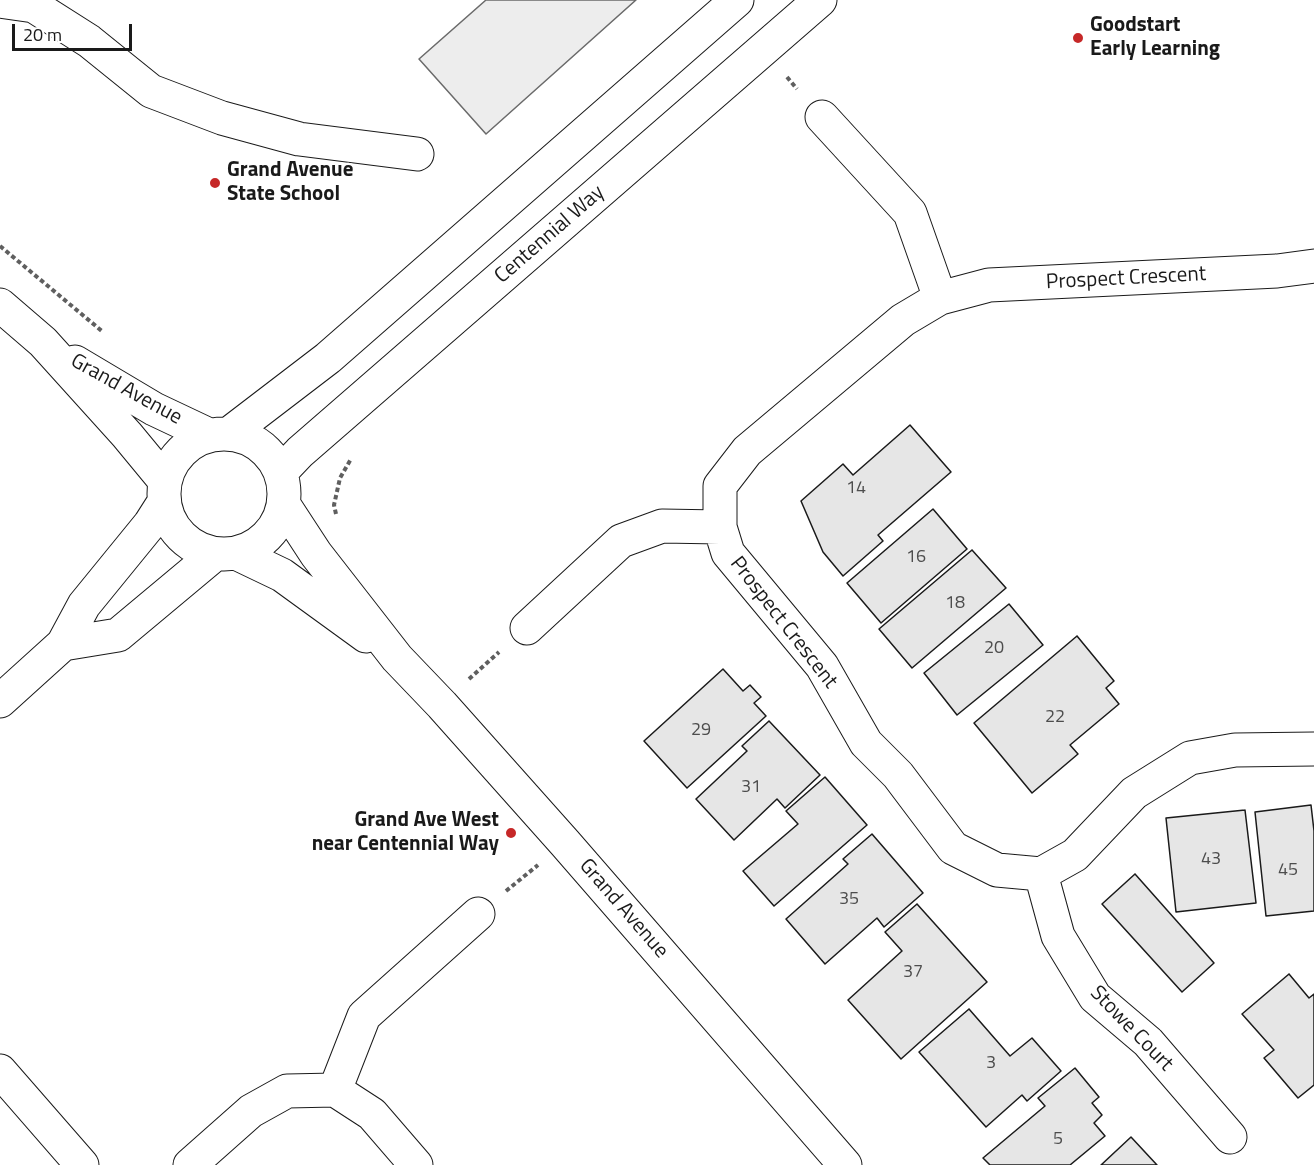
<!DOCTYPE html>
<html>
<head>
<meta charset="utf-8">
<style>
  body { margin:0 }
  #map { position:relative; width:1314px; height:1165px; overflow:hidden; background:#fff; font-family:"Titillium Web",sans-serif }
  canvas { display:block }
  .scale { position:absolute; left:12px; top:24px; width:120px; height:27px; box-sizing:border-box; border:3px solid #1a1a1a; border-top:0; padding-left:8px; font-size:18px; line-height:21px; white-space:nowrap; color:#1a1a1a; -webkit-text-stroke:4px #fff; paint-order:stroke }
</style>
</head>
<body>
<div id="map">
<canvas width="1314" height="1165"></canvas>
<div class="scale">20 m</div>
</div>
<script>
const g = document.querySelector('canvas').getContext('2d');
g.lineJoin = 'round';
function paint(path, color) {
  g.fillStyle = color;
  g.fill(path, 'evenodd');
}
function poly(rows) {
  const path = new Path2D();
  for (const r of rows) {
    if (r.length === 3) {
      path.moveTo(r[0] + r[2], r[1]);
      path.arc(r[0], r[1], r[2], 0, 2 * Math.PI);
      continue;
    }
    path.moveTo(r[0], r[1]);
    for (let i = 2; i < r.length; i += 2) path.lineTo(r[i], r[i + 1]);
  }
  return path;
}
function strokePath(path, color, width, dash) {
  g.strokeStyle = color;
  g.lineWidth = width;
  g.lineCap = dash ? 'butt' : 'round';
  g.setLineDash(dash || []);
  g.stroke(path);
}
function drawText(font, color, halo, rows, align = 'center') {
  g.font = font + ' "Titillium Web",sans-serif';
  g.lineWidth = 4.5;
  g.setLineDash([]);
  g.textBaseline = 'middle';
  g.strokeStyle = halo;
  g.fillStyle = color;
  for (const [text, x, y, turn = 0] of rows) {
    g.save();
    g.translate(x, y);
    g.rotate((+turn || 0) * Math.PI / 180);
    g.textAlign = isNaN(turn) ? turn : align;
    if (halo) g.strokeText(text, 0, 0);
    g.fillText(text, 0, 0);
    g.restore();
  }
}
const parking = poly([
  [486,0,636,0,486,134,419,59,486,0]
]);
paint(parking, '#ededed');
strokePath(parking, '#6a6a6a', 1.5);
const building = poly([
  [910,425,951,472,878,535,883,541,843,576,823,552,801,501,843,464,853,475,910,425],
  [933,509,967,549,881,623,847,583,933,509],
  [972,550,1006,588,912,668,879,629,972,550],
  [1009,604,1043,645,957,715,924,673,1009,604],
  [1077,636,1114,681,1106,688,1119,704,1070,745,1078,754,1032,793,974,723,1077,636],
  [723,669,743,691,750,685,761,697,754,703,766,716,687,788,644,741,723,669],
  [769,721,820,775,785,808,777,799,734,840,696,799,747,751,742,746,769,721],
  [825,777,867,825,774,906,743,871,798,824,786,811,825,777],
  [1311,805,1314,831,1314,911,1266,916,1255,812,1311,805],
  [1245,810,1256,903,1176,912,1166,818,1245,810],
  [872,834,923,893,884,927,877,918,825,964,786,919,848,864,843,859,872,834],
  [1135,874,1214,963,1182,992,1102,904,1135,874],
  [917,904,987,982,901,1059,848,1000,902,951,885,932,917,904],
  [1289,974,1309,998,1314,994,1314,1085,1298,1098,1264,1058,1274,1050,1242,1014,1289,974],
  [969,1009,1010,1056,1032,1038,1061,1071,1027,1101,1022,1095,986,1127,919,1052,969,1009],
  [1075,1068,1099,1097,1092,1103,1102,1115,1094,1123,1105,1136,1070,1165,990,1165,983,1158,1045,1106,1038,1098,1075,1068],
  [1131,1137,1157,1165,1101,1165,1131,1137]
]);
paint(building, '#e6e6e6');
strokePath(building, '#1a1a1a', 1.5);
const minor = poly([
  [0,1,34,6,89,41,151,91,222,118,299,139,417,154],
  [822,117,910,213,940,298],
  [1314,266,1277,271,989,285,940,298,903,320,747,451,720,486,720,527,728,553,822,666,866,743,898,775,953,848,997,870,1041,874,1075,855,1134,793,1190,758,1235,750,1314,749],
  [0,305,43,342,127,435,165,481],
  [75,362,154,409,209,435],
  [230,433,328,358,737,0],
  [224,494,60],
  [281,472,300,452,820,0],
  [284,505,316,554,397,658,442,705,565,843,845,1165],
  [236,553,282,575,366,636],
  [527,628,621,541,662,526,720,527],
  [63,644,118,635,215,554],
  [0,701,63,644,84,605,150,524,164,502],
  [1041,874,1058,936,1095,997,1148,1042,1230,1137],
  [0,1071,82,1165],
  [335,1090,364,1016,478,914],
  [190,1165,251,1111,287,1091,335,1090,372,1114,416,1165]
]);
strokePath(minor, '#1a1a1a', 35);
strokePath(poly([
  [787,77,797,89],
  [0,246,103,332],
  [336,514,334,505,340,478,351,459],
  [469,679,499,652],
  [506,891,538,865]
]), '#5f5f5f', 4, [4.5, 3]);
strokePath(minor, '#fff', 33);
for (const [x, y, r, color] of [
  [1078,38,6,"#c62828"],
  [215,183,6,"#c62828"],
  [511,833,6,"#c62828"]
]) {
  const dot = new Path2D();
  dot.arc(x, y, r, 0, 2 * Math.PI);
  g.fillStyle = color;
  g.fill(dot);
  strokePath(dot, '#fff', 2);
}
drawText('18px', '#4d4d4d', null, [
  ["14",856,489],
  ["16",916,558],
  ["18",955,604],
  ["20",994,649],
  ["22",1055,718],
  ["29",701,731],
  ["31",751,788],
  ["43",1211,860],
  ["45",1288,871],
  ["35",849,900],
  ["37",913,973],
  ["3",991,1064],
  ["5",1058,1140]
]);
drawText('bold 21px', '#1a1a1a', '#fff', [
  ["Goodstart",1090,26],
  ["Early Learning",1090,50],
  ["Grand Avenue",227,171],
  ["State School",227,195],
  ["Grand Ave West",499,821,"right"],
  ["near Centennial Way",499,845,"right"]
], 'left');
drawText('21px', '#1a1a1a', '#fff', [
  ["Centennial Way",550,235,-41],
  ["Prospect Crescent",1126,279,-3],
  ["Grand Avenue",126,390,29],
  ["Prospect Crescent",783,623,52],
  ["Grand Avenue",623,909,49],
  ["Stowe Court",1131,1029,46]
]);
</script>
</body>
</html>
